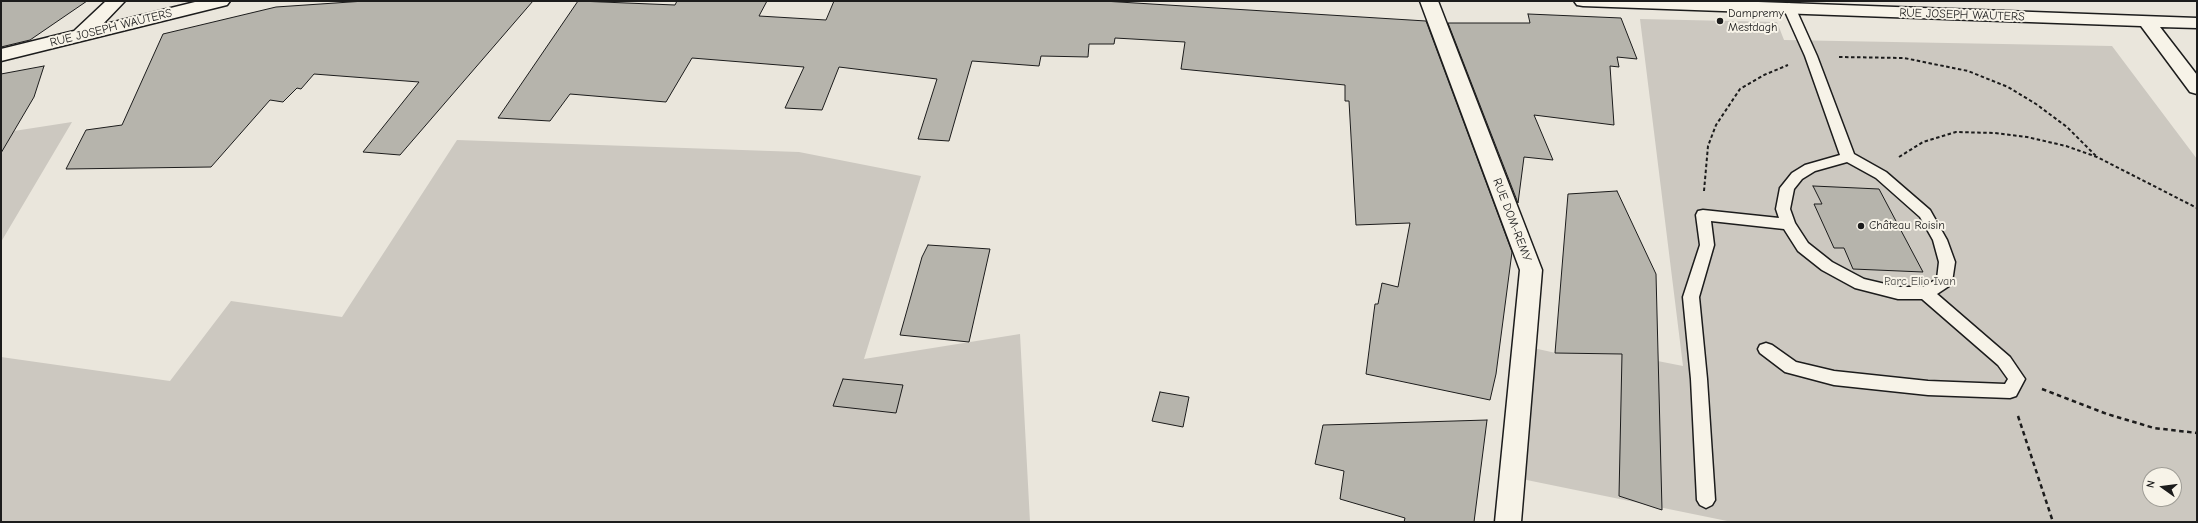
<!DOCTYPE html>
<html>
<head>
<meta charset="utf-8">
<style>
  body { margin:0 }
  #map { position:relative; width:2198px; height:523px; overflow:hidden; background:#eae6dc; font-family:"Comic Neue",sans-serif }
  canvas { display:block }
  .frame { position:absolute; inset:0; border:2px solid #1c1c1c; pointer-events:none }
  .north { position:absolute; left:2142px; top:467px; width:40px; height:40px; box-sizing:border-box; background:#f7f3e8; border:1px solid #9f9d96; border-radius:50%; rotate:284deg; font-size:11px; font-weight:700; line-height:16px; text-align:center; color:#1c1c1c }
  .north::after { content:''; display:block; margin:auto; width:14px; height:18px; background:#1c1c1c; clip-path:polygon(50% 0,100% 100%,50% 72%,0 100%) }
</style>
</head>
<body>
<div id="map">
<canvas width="2198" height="523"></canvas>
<div class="frame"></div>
<div class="north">N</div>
</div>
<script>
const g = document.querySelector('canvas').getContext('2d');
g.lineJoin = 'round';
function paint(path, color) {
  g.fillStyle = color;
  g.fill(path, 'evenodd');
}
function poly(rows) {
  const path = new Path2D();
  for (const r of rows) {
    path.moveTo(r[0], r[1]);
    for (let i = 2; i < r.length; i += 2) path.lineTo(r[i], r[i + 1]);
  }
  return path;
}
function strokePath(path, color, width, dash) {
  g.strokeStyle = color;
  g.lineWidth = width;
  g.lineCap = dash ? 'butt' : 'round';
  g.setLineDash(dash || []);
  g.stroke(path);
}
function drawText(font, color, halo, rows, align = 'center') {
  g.font = font + ' "Comic Neue",sans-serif';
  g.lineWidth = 4;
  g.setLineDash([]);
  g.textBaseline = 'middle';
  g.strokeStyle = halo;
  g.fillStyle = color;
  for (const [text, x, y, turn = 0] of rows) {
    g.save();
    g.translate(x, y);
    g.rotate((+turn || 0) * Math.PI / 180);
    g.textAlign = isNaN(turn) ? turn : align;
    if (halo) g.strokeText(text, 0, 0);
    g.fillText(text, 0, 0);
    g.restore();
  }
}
paint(poly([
  [1640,19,1777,22,1784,40,2112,46,2197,159,2197,522,1732,522,1512,477,1524,346,1556,353,1622,354,1683,366],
  [2150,475,2174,475,2174,499,2150,499],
  [72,122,1,242,1,133],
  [457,140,799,152,921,176,864,359,1020,334,1030,522,1,522,1,357,170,381,231,301,342,317]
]), '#ccc8c0');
const building = poly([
  [1,1,87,1,30,40,1,47,1,1],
  [365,1,533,1,400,155,363,152,419,82,314,74,301,89,297,88,283,102,270,100,211,167,66,169,86,130,122,125,163,34,276,7,365,1],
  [578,1,675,5,677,1,767,1,759,16,826,20,834,1,1103,1,1426,21,1512,252,1496,374,1490,400,1366,374,1375,304,1378,304,1382,283,1398,287,1410,223,1356,225,1349,101,1345,101,1345,85,1181,69,1185,42,1115,38,1114,44,1089,44,1088,57,1041,56,1039,66,972,61,949,141,918,139,937,79,839,67,822,110,785,108,804,67,692,58,666,102,570,94,550,121,498,118,578,1],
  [1528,14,1621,18,1637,59,1617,57,1619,67,1610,66,1614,125,1534,115,1553,160,1524,157,1518,203,1448,23,1530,23,1528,14],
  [44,66,34,97,1,153,1,74,44,66],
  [1813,186,1879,189,1923,272,1853,269,1844,248,1834,248,1814,204,1822,204,1813,186],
  [1617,191,1656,274,1662,510,1619,496,1622,354,1555,353,1568,194,1617,191],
  [928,245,990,249,969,342,900,335,922,257,928,245],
  [843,379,903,385,896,413,833,406,843,379],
  [1160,392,1189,397,1183,427,1152,421,1160,392],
  [1487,420,1474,522,1404,522,1405,518,1340,499,1344,471,1315,464,1323,425,1487,420]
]);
paint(building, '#b6b4ac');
strokePath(building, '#1c1c1c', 1);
const service = poly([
  [1789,3,1795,7,1817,56,1854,154,1886,172,1930,210,1947,240,1955,262,1952,282,1949,286,1937,294,2010,357,2025,379,2016,396,2010,398,1928,395,1834,385,1785,372,1760,353,1758,349,1760,345,1766,343,1772,345,1796,362,1834,371,1928,381,2005,384,2008,379,1998,365,1922,299,1898,299,1855,288,1822,270,1798,251,1784,229,1711,221,1714,245,1699,297,1707,379,1715,500,1712,505,1706,508,1700,505,1697,500,1691,379,1683,297,1700,245,1696,215,1698,211,1703,210,1779,218,1776,209,1780,188,1792,173,1805,165,1840,155,1805,56,1783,7,1789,3],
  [1847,162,1876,178,1920,217,1933,240,1939,262,1937,279,1923,287,1898,287,1864,279,1832,262,1808,243,1795,223,1790,209,1794,189,1802,179,1815,171,1847,162]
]);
const minor = poly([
  [106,1,125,1,102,25,199,1,230,1,227,5,1,61,1,49,74,31,106,1],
  [1420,1,1438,1,1542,270,1521,522,1495,522,1520,270,1420,1],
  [1574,1,1731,1,2197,18,2197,28,2160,27,2197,75,2197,94,2190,92,2141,26,1583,6,1577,5,1574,1]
]);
strokePath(service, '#1c1c1c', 3);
strokePath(minor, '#1c1c1c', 3);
strokePath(poly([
  [1839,57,1904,58,1968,71,2008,87,2036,104,2067,127,2097,157],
  [1899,157,1923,142,1956,132,1995,133,2027,137,2066,146,2097,157,2197,208],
  [1704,191,1708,146,1716,125,1740,89,1764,75,1788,65]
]), '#1c1c1c', 2, [3.5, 2.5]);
strokePath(poly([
  [2042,389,2107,414,2154,428,2197,433],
  [2018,416,2053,522]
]), '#1c1c1c', 2.5, [4.5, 3.5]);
paint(service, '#f7f3e8');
paint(minor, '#f7f3e8');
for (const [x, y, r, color] of [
  [1720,21,4,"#1c1c1c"],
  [1861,226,4,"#1c1c1c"]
]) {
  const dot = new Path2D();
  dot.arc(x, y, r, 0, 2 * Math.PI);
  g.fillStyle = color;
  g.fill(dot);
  strokePath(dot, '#f7f3e8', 1.5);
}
drawText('12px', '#1c1c1c', '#f7f3e8', [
  ["Dampremy",1728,14],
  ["Mestdagh",1728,28],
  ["Château Roisin",1869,226]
], 'left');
drawText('12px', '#1c1c1c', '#f7f3e8', [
  ["RUE JOSEPH WAUTERS",1962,15,2],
  ["RUE JOSEPH WAUTERS",111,28,-14],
  ["RUE DOM-REMY",1512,220,69]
]);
drawText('12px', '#51504d', '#f7f3e8', [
  ["Parc Elio Ivan",1920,282]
]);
</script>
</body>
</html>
